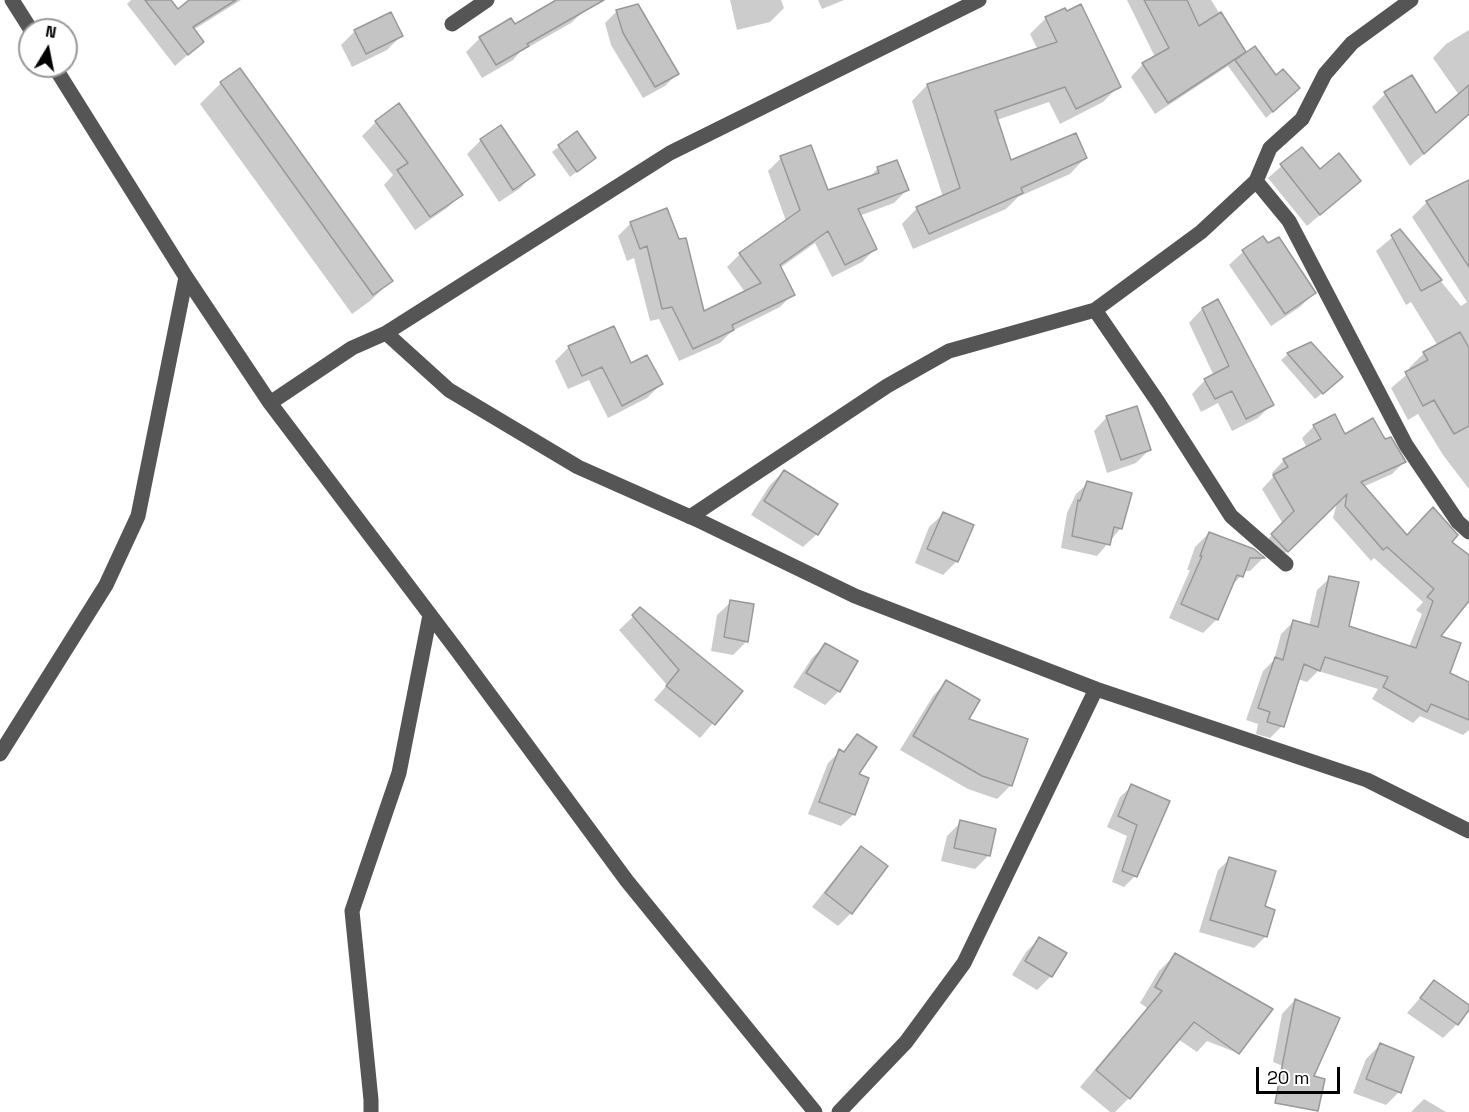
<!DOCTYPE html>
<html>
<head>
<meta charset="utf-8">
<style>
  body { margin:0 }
  #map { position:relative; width:1469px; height:1112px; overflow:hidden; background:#fff; font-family:"Space Grotesk",sans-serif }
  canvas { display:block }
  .north { position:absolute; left:18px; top:18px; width:60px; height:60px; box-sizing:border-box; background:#fff; border:2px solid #999; border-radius:50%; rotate:10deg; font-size:16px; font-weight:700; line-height:24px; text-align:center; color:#000 }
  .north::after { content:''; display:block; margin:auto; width:21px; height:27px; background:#000; clip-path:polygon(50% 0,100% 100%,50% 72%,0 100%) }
  .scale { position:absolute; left:1256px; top:1067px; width:84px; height:27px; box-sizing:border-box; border:3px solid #000; border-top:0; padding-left:8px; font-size:18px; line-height:21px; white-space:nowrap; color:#000; -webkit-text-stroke:4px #fff; paint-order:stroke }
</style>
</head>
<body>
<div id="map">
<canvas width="1469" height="1112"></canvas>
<div class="north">N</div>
<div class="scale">20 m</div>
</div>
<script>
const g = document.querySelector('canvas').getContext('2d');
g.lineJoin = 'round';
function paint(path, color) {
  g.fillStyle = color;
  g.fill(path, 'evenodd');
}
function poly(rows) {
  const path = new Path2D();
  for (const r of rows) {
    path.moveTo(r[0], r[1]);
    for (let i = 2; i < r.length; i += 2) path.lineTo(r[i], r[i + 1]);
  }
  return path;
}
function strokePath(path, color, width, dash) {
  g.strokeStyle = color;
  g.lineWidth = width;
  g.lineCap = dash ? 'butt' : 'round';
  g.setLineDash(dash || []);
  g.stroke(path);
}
paint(poly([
  [131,0,169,0,178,11,193,0,241,0,193,30,202,42,175,66,127,4],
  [559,0,579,0,585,10,571,23,520,52,513,60,482,78,466,52,480,38,515,26],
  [730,0,781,0,784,8,770,22,737,30],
  [818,0,844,0,822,9],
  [1127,0,1211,0,1244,52,1238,58,1239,59,1276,78,1292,94,1266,118,1228,66,1155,114,1131,77,1143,64,1155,57],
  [617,11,677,74,665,86,643,98,611,45,605,23],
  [1046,18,1119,86,1103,102,1060,124,1049,102,997,120,1010,162,1085,158,1070,174,1018,197,1006,209,913,249,902,224,917,208,943,197,912,101,927,85,1038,50,1030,34],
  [1469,30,1469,115,1410,166,1372,107,1385,94,1436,116,1459,95,1433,58,1446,44],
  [355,31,401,36,387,50,352,67,341,45],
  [240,70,391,281,370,301,352,314,200,104,221,83],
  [399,105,461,195,447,208,415,230,384,185,393,175,362,136,376,122],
  [501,127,533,175,519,189,499,202,467,154,481,140],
  [577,133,594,158,570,177,552,152],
  [1301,149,1319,171,1359,181,1307,226,1268,178],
  [781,158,827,192,869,178,878,168,907,190,894,203,859,216,875,249,862,262,832,277,815,243,780,268,793,294,780,307,732,331,720,343,679,361,659,319,650,321,634,258,627,261,618,236,631,223,703,313,745,292,727,267,740,254,786,221,768,171],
  [1465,184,1469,192,1469,489,1443,455,1418,414,1408,420,1391,388,1411,371,1409,368,1424,353,1438,346,1411,302,1406,305,1376,251,1400,231,1461,306,1467,302,1412,217,1427,202],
  [1263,238,1314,293,1300,307,1271,326,1229,265,1243,252],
  [1217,301,1272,404,1258,418,1232,431,1218,403,1201,412,1192,394,1205,380,1214,376,1189,323,1202,309],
  [1311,343,1335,383,1315,399,1281,360,1288,354],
  [569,347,661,384,647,398,608,418,589,380,568,389,555,361],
  [1107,417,1149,450,1136,463,1107,473,1094,431],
  [1314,426,1344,436,1384,441,1404,462,1392,474,1363,487,1407,537,1450,542,1469,557,1469,599,1439,637,1448,674,1469,683,1469,730,1463,735,1420,716,1413,723,1372,699,1378,689,1318,671,1307,682,1298,679,1282,726,1270,738,1256,734,1258,724,1246,720,1263,671,1274,660,1281,634,1293,622,1309,626,1317,590,1330,578,1347,627,1409,647,1422,614,1416,610,1423,602,1374,558,1371,561,1333,518,1337,503,1275,563,1260,547,1283,524,1262,489,1274,476,1272,473,1284,460,1307,448,1302,438],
  [784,471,817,534,803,547,751,515,770,485],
  [1088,483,1121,528,1097,556,1061,548,1067,513,1076,494],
  [943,514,957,561,943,575,915,563,929,527],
  [1209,533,1252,550,1263,558,1250,571,1243,571,1241,576,1230,587,1217,619,1203,633,1169,618,1190,570,1187,570,1195,547],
  [731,602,747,641,733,655,711,651,717,615],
  [641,609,741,691,700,738,654,700,667,685,619,630],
  [826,644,856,662,839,691,825,705,793,687,812,658],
  [946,682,966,720,1011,785,997,799,968,789,900,750,933,696],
  [857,736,854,814,841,826,808,814,828,763,840,751,842,753],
  [1132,786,1168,802,1135,876,1124,887,1112,882,1127,836,1107,827,1120,797],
  [961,822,994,830,988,856,975,869,941,861,947,836],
  [861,848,851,913,838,926,812,907,848,862],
  [1230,859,1263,907,1274,911,1265,937,1254,948,1199,932,1218,870],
  [1040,938,1051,976,1037,990,1012,975,1026,952],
  [1176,954,1251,1035,1235,1052,1207,1041,1197,1052,1178,1039,1129,1098,1115,1112,1110,1112,1080,1087,1147,1008,1140,1003,1159,971],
  [1434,982,1469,1007,1456,1025,1443,1038,1407,1013],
  [1295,1000,1305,1075,1273,1062,1282,1014],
  [1380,1045,1399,1092,1386,1105,1353,1093,1366,1059],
  [1424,1099,1446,1112,1411,1112]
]), '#0003');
const building = poly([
  [145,0,171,0,178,9,189,0,236,0,193,27,204,42,188,55,145,0],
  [556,0,604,0,527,44,529,46,496,65,479,37,511,18,515,24,556,0],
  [1144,0,1187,0,1199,26,1221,12,1246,52,1168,103,1142,63,1169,48,1144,0],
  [638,4,679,74,655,87,623,33,616,10,638,4],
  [1081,4,1121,87,1076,109,1065,87,995,111,1011,160,1076,133,1087,158,1021,188,1023,193,929,234,916,207,960,188,927,84,1057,42,1045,17,1065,8,1067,11,1081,4],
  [391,12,403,36,366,54,354,30,391,12],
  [1255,46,1276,75,1283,69,1300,88,1273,112,1235,60,1255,46],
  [240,68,393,281,373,295,220,82,240,68],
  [1412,75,1436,113,1469,85,1469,114,1424,154,1384,92,1412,75],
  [399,103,463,195,430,217,397,170,408,163,375,121,399,103],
  [501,125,535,175,513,190,480,139,501,125],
  [577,131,596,158,577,172,558,145,577,131],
  [811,145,828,190,879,173,877,167,897,160,909,190,858,209,877,249,845,265,828,231,780,265,795,295,732,325,734,330,693,349,672,307,662,309,647,246,640,249,630,222,667,208,679,239,686,238,704,311,761,283,739,253,800,210,780,156,811,145],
  [1302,147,1320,169,1339,153,1361,181,1320,215,1280,164,1302,147],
  [1469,180,1469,267,1426,201,1469,180],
  [1400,229,1442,280,1421,291,1391,235,1400,229],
  [1263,236,1268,243,1279,237,1316,293,1285,314,1242,250,1263,236],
  [1218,299,1274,405,1246,419,1232,391,1215,399,1204,379,1229,366,1202,308,1218,299],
  [614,326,631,363,647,355,663,384,622,406,602,367,582,376,568,346,614,326],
  [1460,332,1469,348,1469,426,1454,434,1434,400,1423,406,1405,372,1428,360,1423,352,1460,332],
  [1311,342,1343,377,1323,394,1287,353,1311,342],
  [1137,406,1151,450,1121,460,1106,416,1137,406],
  [1335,414,1345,434,1373,418,1385,439,1391,437,1406,462,1361,482,1407,535,1433,507,1458,535,1452,542,1469,555,1469,601,1441,636,1461,643,1450,673,1469,682,1469,720,1431,704,1427,712,1383,687,1388,677,1325,657,1320,671,1304,664,1284,727,1267,722,1270,712,1258,708,1275,657,1283,660,1293,620,1318,627,1329,576,1359,582,1349,626,1416,648,1433,601,1427,597,1434,589,1387,547,1383,550,1345,506,1347,494,1288,552,1271,534,1294,511,1273,475,1288,467,1283,459,1321,439,1313,425,1335,414],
  [784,470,838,504,818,535,764,501,784,470],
  [1087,481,1132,493,1122,529,1114,527,1110,545,1072,536,1078,500,1080,501,1087,481],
  [943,512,974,525,958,562,927,549,943,512],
  [1209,532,1254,549,1265,558,1250,558,1243,577,1237,575,1218,620,1181,604,1202,556,1200,556,1209,532],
  [730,600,754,604,748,642,724,637,730,600],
  [640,607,743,691,715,725,666,686,679,670,632,615,640,607],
  [825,643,858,661,840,692,806,673,825,643],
  [946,680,980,700,969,719,1028,739,1012,786,982,776,913,736,946,680],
  [857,734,877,747,859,774,869,778,855,815,819,802,839,749,844,752,857,734],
  [1131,784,1170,801,1137,877,1122,871,1137,825,1118,816,1131,784],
  [960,820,996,829,990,856,954,848,960,820],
  [861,846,888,866,852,914,825,893,861,846],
  [1229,857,1276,871,1265,906,1275,910,1267,937,1210,920,1229,857],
  [1039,937,1067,953,1052,977,1025,961,1039,937],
  [1175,953,1273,1009,1239,1054,1194,1022,1130,1099,1096,1070,1162,991,1155,987,1175,953],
  [1434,980,1469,1005,1469,1010,1458,1025,1420,998,1434,980],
  [1295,999,1340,1018,1314,1076,1325,1079,1318,1111,1275,1103,1295,999],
  [1380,1043,1414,1057,1401,1093,1366,1079,1380,1043]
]);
paint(building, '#c4c4c4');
strokePath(building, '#999', 1.5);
strokePath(poly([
  [12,0,31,30],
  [452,24,487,0],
  [54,66,186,277,270,403,456,649,627,881,815,1112],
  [1256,181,1289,221,1406,445,1458,522,1469,532],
  [1095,310,1158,402,1231,516,1286,564],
  [386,333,449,390,578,467,702,522,855,596,1096,689,1367,780,1469,831],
  [270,403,352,348,386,333,670,153,979,0],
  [690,517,887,386,949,351,1095,310,1201,232,1256,181,1270,148,1302,119,1325,74,1352,43,1411,0],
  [0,754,106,585,138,516,186,277],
  [371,1112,371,1100,352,911,399,773,430,615],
  [839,1112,906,1042,964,963,1096,689]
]), '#555', 15);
</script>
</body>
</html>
